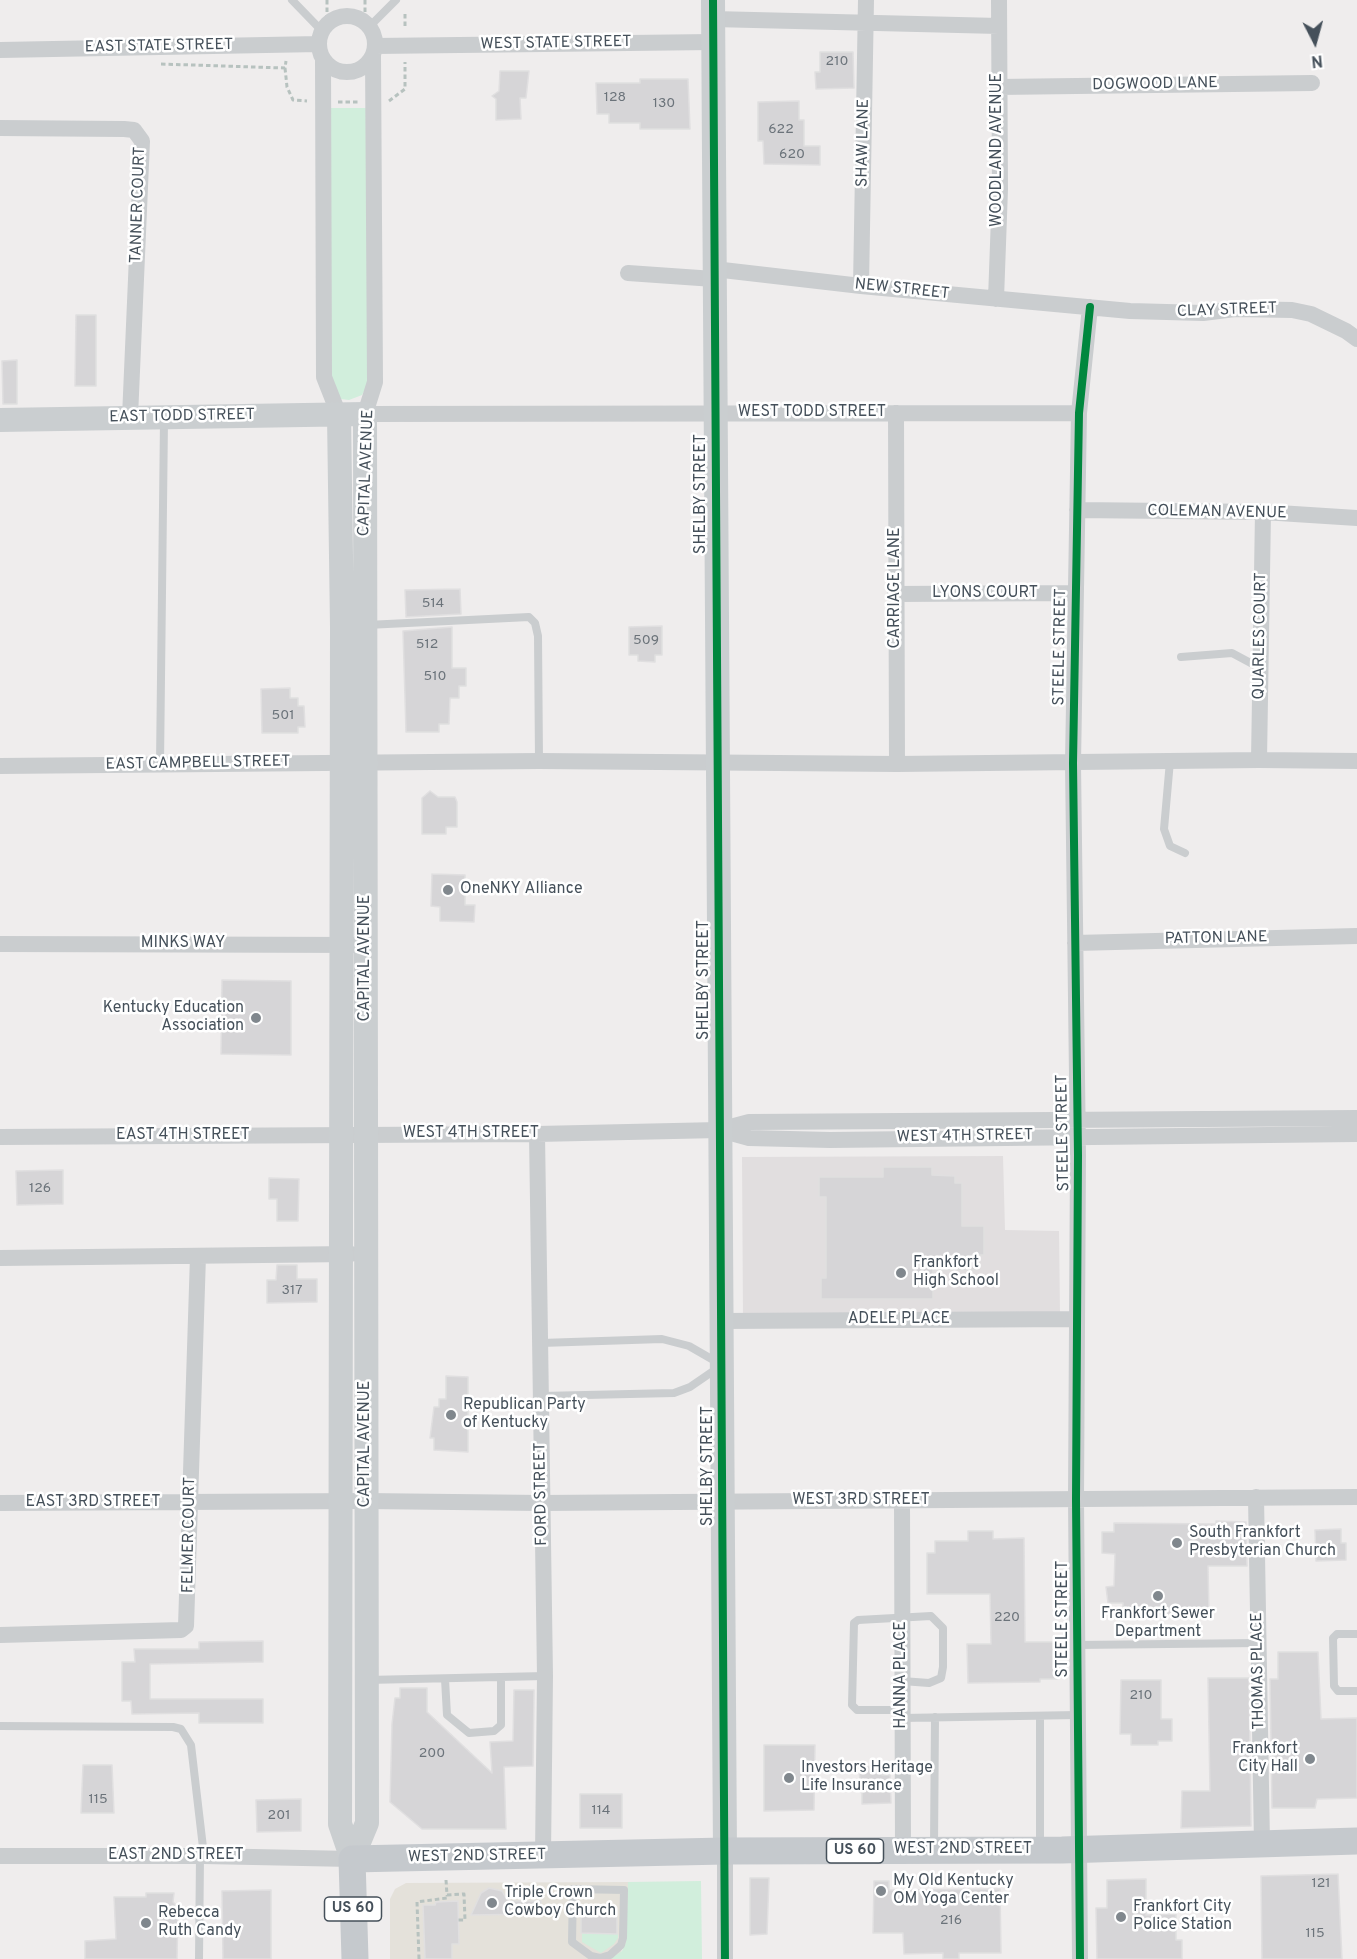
<!DOCTYPE html>
<html>
<head>
<meta charset="utf-8">
<style>
  body { margin:0 }
  #map { position:relative; width:1357px; height:1959px; overflow:hidden; background:#efeded; font-family:Overpass,sans-serif }
  canvas { display:block }
  .north { position:absolute; left:1285px; top:12px; width:60px; height:60px; -webkit-text-stroke:4px #fff; paint-order:stroke; rotate:174deg; font-size:16px; font-weight:700; line-height:24px; text-align:center; color:#45505a }
  .north::after { content:''; display:block; margin:auto; width:21px; height:27px; background:#45505a; clip-path:polygon(50% 0,100% 100%,50% 72%,0 100%) }
</style>
</head>
<body>
<div id="map">
<canvas width="1357" height="1959"></canvas>
<div class="north">N</div>
</div>
<script>
const g = document.querySelector('canvas').getContext('2d');
g.lineJoin = 'round';
function paint(path, color) {
  g.fillStyle = color;
  g.fill(path, 'evenodd');
}
function poly(rows) {
  const path = new Path2D();
  for (const r of rows) {
    if (r.length === 3) {
      path.moveTo(r[0] + r[2], r[1]);
      path.arc(r[0], r[1], r[2], 0, 2 * Math.PI);
      continue;
    }
    path.moveTo(r[0], r[1]);
    for (let i = 2; i < r.length; i += 2) path.lineTo(r[i], r[i + 1]);
  }
  return path;
}
function strokePath(path, color, width, dash) {
  g.strokeStyle = color;
  g.lineWidth = width;
  g.lineCap = dash ? 'butt' : 'round';
  g.setLineDash(dash || []);
  g.stroke(path);
}
function drawText(font, color, halo, rows, align = 'center') {
  g.font = font + ' Overpass,sans-serif';
  g.lineWidth = 5;
  g.setLineDash([]);
  g.textBaseline = 'middle';
  g.strokeStyle = halo;
  g.fillStyle = color;
  for (const [text, x, y, turn = 0] of rows) {
    g.save();
    g.translate(x, y);
    g.rotate((+turn || 0) * Math.PI / 180);
    g.textAlign = isNaN(turn) ? turn : align;
    if (halo) g.strokeText(text, 0, 0);
    g.fillText(text, 0, 0);
    g.restore();
  }
}
paint(poly([
  [628,1882,627,1938,618,1959,390,1959,390,1899,395,1889,406,1883]
]), '#e4e1da');
paint(poly([
  [1003,1156,1005,1230,1059,1231,1060,1315,743,1317,742,1157]
]), '#e1dedf');
paint(poly([
  [327,108,367,108,369,382,362,395,349,400,341,399,331,389],
  [701,1881,702,1959,610,1959,622,1951,626,1942,628,1882],
  [582,1933,618,1934,618,1938,614,1944,601,1953,582,1942]
]), '#d1eedc');
const building = poly([
  [820,52,853,52,854,88,816,89,815,72,820,72,820,52],
  [500,71,529,71,526,98,520,98,521,119,496,120,496,99,492,96,499,91,500,71],
  [640,79,688,79,690,129,640,129,640,123,609,123,609,114,597,114,596,83,640,83,640,79],
  [799,101,799,120,804,120,804,146,820,146,820,165,764,164,763,141,758,141,758,102,799,101],
  [76,315,96,315,96,386,75,386,76,315],
  [17,360,17,404,3,404,2,361,17,360],
  [460,589,461,614,406,617,405,590,460,589],
  [662,626,662,655,655,655,655,662,638,661,638,655,629,655,629,627,662,626],
  [452,627,452,668,466,668,466,686,459,686,459,698,450,698,449,724,439,724,439,732,406,732,403,631,452,627],
  [290,688,290,698,298,698,298,706,304,706,305,727,298,727,298,733,262,733,261,689,290,688],
  [430,791,438,797,455,797,457,802,457,827,446,827,446,834,422,834,422,798,430,791],
  [432,874,465,875,465,905,475,905,474,922,440,921,440,907,431,906,432,874],
  [222,980,291,981,291,1055,221,1054,222,980],
  [883,1167,932,1167,932,1175,955,1176,955,1183,962,1183,962,1226,984,1226,984,1255,978,1255,978,1270,933,1270,933,1299,821,1299,821,1278,826,1278,826,1197,819,1197,819,1177,883,1177,883,1167],
  [63,1170,63,1204,17,1205,16,1171,63,1170],
  [269,1178,299,1179,298,1221,277,1221,277,1199,269,1199,269,1178],
  [277,1265,297,1265,297,1279,317,1279,317,1302,267,1303,267,1280,276,1280,277,1265],
  [446,1376,468,1377,468,1452,434,1450,434,1438,430,1438,434,1407,439,1407,439,1399,446,1399,446,1376],
  [1216,1521,1246,1522,1247,1566,1208,1566,1209,1614,1123,1615,1123,1603,1108,1603,1106,1587,1114,1586,1115,1554,1102,1553,1102,1532,1114,1532,1114,1523,1216,1524,1216,1521],
  [1341,1529,1341,1543,1346,1543,1346,1560,1316,1561,1315,1530,1341,1529],
  [968,1531,993,1531,993,1539,1024,1538,1025,1642,1056,1642,1057,1679,1040,1679,1040,1682,968,1683,967,1644,991,1644,990,1594,927,1594,927,1553,935,1553,935,1541,968,1541,968,1531],
  [263,1641,263,1662,150,1664,150,1699,263,1699,263,1723,199,1723,199,1713,132,1714,131,1701,122,1701,122,1662,135,1662,134,1649,199,1649,199,1642,263,1641],
  [1278,1652,1318,1652,1321,1719,1357,1718,1357,1798,1317,1799,1315,1808,1272,1808,1270,1679,1278,1679,1278,1652],
  [1208,1678,1249,1678,1251,1826,1181,1828,1182,1791,1210,1791,1208,1678],
  [1121,1680,1161,1680,1161,1719,1172,1719,1172,1741,1158,1741,1158,1745,1131,1745,1131,1734,1120,1734,1121,1680],
  [400,1688,427,1688,427,1712,492,1773,490,1742,513,1741,514,1690,534,1690,533,1766,504,1767,506,1829,422,1829,390,1802,392,1724,395,1698,400,1698,400,1688],
  [764,1745,815,1745,814,1810,764,1811,764,1745],
  [83,1765,112,1765,114,1813,81,1813,83,1765],
  [882,1766,882,1775,890,1775,891,1803,862,1804,862,1793,852,1787,860,1781,859,1767,882,1766],
  [580,1794,622,1794,622,1828,580,1828,580,1794],
  [301,1799,301,1831,257,1832,256,1800,301,1799],
  [1338,1874,1342,1959,1262,1959,1261,1876,1338,1874],
  [750,1878,769,1878,767,1934,750,1935,750,1878],
  [1146,1879,1146,1915,1176,1914,1176,1940,1182,1940,1182,1959,1097,1959,1096,1908,1107,1908,1107,1880,1146,1879],
  [874,1881,889,1881,889,1890,1000,1889,1001,1953,959,1953,959,1959,943,1959,943,1953,904,1954,903,1933,873,1933,874,1881],
  [489,1888,502,1891,508,1901,541,1901,541,1914,471,1915,481,1893,489,1888],
  [271,1890,271,1959,223,1959,222,1891,271,1890],
  [146,1893,174,1893,173,1902,178,1907,177,1959,85,1959,85,1941,116,1939,114,1897,146,1897,146,1893],
  [458,1901,459,1944,452,1944,452,1959,425,1959,423,1905,435,1905,436,1902,458,1901],
  [585,1908,617,1908,617,1934,581,1933,581,1912,585,1908]
]);
paint(building, '#d6d5d7');
strokePath(building, '#e0dfe0', 1.5);
strokePath(poly([
  [327,0,327,17],
  [365,0,365,12],
  [405,14,405,29],
  [161,64,285,68,286,61],
  [285,68,287,87,293,100,307,101],
  [389,101,405,89,405,62],
  [338,102,358,102],
  [446,1880,447,1895,464,1894,465,1920,458,1920],
  [419,1959,417,1902,447,1898]
]), '#b7c2bf', 3, [4.5, 3]);
strokePath(poly([
  [292,0,322,31],
  [369,27,396,0],
  [367,625,529,617,535,623,538,636,539,761],
  [1181,657,1232,653,1260,668],
  [1170,761,1164,829,1170,846,1185,853],
  [160,764,164,420],
  [541,1343,662,1339,689,1346,722,1365,690,1387,674,1393,541,1396],
  [1357,1634,1337,1634,1333,1638,1334,1686,1338,1691,1357,1691],
  [1077,1645,1259,1643],
  [445,1679,447,1715,469,1733,494,1731,501,1725,501,1677],
  [367,1680,545,1676],
  [902,1710,857,1710,852,1705,854,1623,858,1620,931,1616,943,1628,943,1667,941,1678,929,1683,902,1681],
  [1040,1716,1040,1847],
  [902,1718,1078,1715],
  [0,1726,173,1727,181,1729,191,1745,204,1856],
  [934,1846,935,1717],
  [573,1889,624,1890,623,1938,621,1945,610,1955,600,1958,591,1956,572,1942,573,1889],
  [199,1959,200,1856]
]), '#cacdcf', 8);
strokePath(poly([
  [347,44,28],
  [713,19,999,26],
  [375,46,713,42],
  [0,50,319,44],
  [373,56,375,382,365,414,1079,413],
  [323,59,324,377,339,415],
  [998,87,1312,83],
  [0,128,124,129,134,130,142,141,130,417],
  [714,269,861,286,1130,311,1203,313,1235,309,1292,310,1311,314,1346,331,1357,339],
  [628,273,714,279],
  [861,286,866,0],
  [996,299,1000,189,999,0],
  [896,413,897,764],
  [1077,510,1263,512,1357,518],
  [895,594,1075,593],
  [1259,760,1263,512],
  [0,766,539,761,897,764,1259,760,1357,761],
  [1075,943,1357,936],
  [0,944,366,945],
  [720,1130,749,1138,830,1140,1357,1134],
  [537,1134,545,1676,543,1855],
  [0,1137,537,1134,719,1130,749,1122,1357,1118],
  [0,1258,351,1254],
  [721,1321,1077,1319],
  [1256,1497,1262,1844],
  [902,1500,903,1850],
  [0,1503,365,1501,541,1503,1357,1497],
  [0,1635,181,1630,186,1626,198,1256],
  [725,1851,725,1959],
  [0,1856,204,1856,352,1859],
  [1080,1959,1076,1499,1078,1155,1073,763,1079,413,1090,307]
]), '#cacdcf', 16);
strokePath(poly([
  [713,0,725,1851],
  [339,415,342,627,340,1824,352,1859],
  [0,420,365,414,367,1823,352,1859]
]), '#caced0', 24);
strokePath(poly([
  [355,1959,352,1859,725,1851,1062,1850,1357,1841]
]), '#c5c9cd', 27);
strokePath(poly([
  [713,0,725,1959],
  [1080,1959,1076,1499,1078,1155,1073,763,1079,413,1090,307]
]), '#00873e', 8);
for (const [x, y, r, color] of [
  [448,890,6,"#80878d"],
  [256,1018,6,"#80878d"],
  [901,1273,6,"#80878d"],
  [451,1415,6,"#80878d"],
  [1177,1543,6,"#80878d"],
  [1158,1596,6,"#80878d"],
  [1310,1759,6,"#80878d"],
  [789,1778,6,"#80878d"],
  [881,1891,6,"#80878d"],
  [492,1903,6,"#80878d"],
  [1121,1917,6,"#80878d"],
  [146,1923,6,"#80878d"]
]) {
  const dot = new Path2D();
  dot.arc(x, y, r, 0, 2 * Math.PI);
  g.fillStyle = color;
  g.fill(dot);
  strokePath(dot, '#fff', 2);
}
drawText('14px', '#6b737a', null, [
  ["210",837,62],
  ["128",615,98],
  ["130",664,104],
  ["622",781,130],
  ["620",792,155],
  ["514",433,604],
  ["509",646,641],
  ["512",427,645],
  ["510",435,677],
  ["501",283,716],
  ["126",40,1189],
  ["317",292,1291],
  ["220",1007,1618],
  ["210",1141,1696],
  ["200",432,1754],
  ["115",98,1800],
  ["114",601,1811],
  ["201",279,1816],
  ["121",1321,1884],
  ["216",951,1921],
  ["115",1315,1934]
]);
for (const [x, y, w] of [
  [855,1851,57],
  [353,1909,57]
]) {
  const box = new Path2D();
  box.roundRect(x - w / 2, y - 12, w, 24, 4.5);
  g.fillStyle = '#fff';
  g.fill(box);
  strokePath(box, '#45505a', 1.5);
}
drawText('bold 15px', '#45505a', null, [
  ["US 60",855,1851],
  ["US 60",353,1909]
]);
drawText('16px', '#45505a', '#fff', [
  ["WEST STATE STREET",556,44,-1],
  ["EAST STATE STREET",159,47,-1],
  ["DOGWOOD LANE",1155,85,-1],
  ["SHAW LANE",864,143,-89],
  ["WOODLAND AVENUE",998,150,-90],
  ["TANNER COURT",139,205,-88],
  ["NEW STREET",902,290,6],
  ["CLAY STREET",1227,311,-2],
  ["WEST TODD STREET",812,413],
  ["EAST TODD STREET",182,417,-1],
  ["CAPITAL AVENUE",367,473,-88],
  ["SHELBY STREET",702,494,-90],
  ["COLEMAN AVENUE",1217,513,1],
  ["CARRIAGE LANE",896,588,-90],
  ["LYONS COURT",985,594],
  ["QUARLES COURT",1261,636,-89],
  ["STEELE STREET",1061,647,-89],
  ["EAST CAMPBELL STREET",198,764,-1],
  ["PATTON LANE",1216,939,-1],
  ["MINKS WAY",183,944],
  ["CAPITAL AVENUE",366,958,-90],
  ["SHELBY STREET",705,980,-90],
  ["STEELE STREET",1064,1133,-91],
  ["WEST 4TH STREET",471,1134],
  ["EAST 4TH STREET",183,1136],
  ["WEST 4TH STREET",965,1137,-1],
  ["ADELE PLACE",899,1320],
  ["CAPITAL AVENUE",366,1444,-90],
  ["SHELBY STREET",709,1466,-90],
  ["FORD STREET",542,1494,-91],
  ["WEST 3RD STREET",861,1501],
  ["EAST 3RD STREET",93,1503],
  ["FELMER COURT",190,1535,-89],
  ["STEELE STREET",1064,1619,-90],
  ["THOMAS PLACE",1259,1671,-91],
  ["HANNA PLACE",902,1675,-90],
  ["WEST 2ND STREET",963,1850],
  ["EAST 2ND STREET",176,1856],
  ["WEST 2ND STREET",477,1857,-1]
]);
drawText('16px', '#45505a', '#fff', [
  ["OneNKY Alliance",460,890],
  ["Kentucky Education",244,1009,"right"],
  ["Association",244,1027,"right"],
  ["Frankfort",913,1264],
  ["High School",913,1282],
  ["Republican Party",463,1406],
  ["of Kentucky",463,1424],
  ["South Frankfort",1189,1534],
  ["Presbyterian Church",1189,1552],
  ["Frankfort Sewer",1158,1615,"center"],
  ["Department",1158,1633,"center"],
  ["Frankfort",1298,1750,"right"],
  ["City Hall",1298,1768,"right"],
  ["Investors Heritage",801,1769],
  ["Life Insurance",801,1787],
  ["My Old Kentucky",893,1882],
  ["OM Yoga Center",893,1900],
  ["Triple Crown",504,1894],
  ["Cowboy Church",504,1912],
  ["Frankfort City",1133,1908],
  ["Police Station",1133,1926],
  ["Rebecca",158,1914],
  ["Ruth Candy",158,1932]
], 'left');
</script>
</body>
</html>
